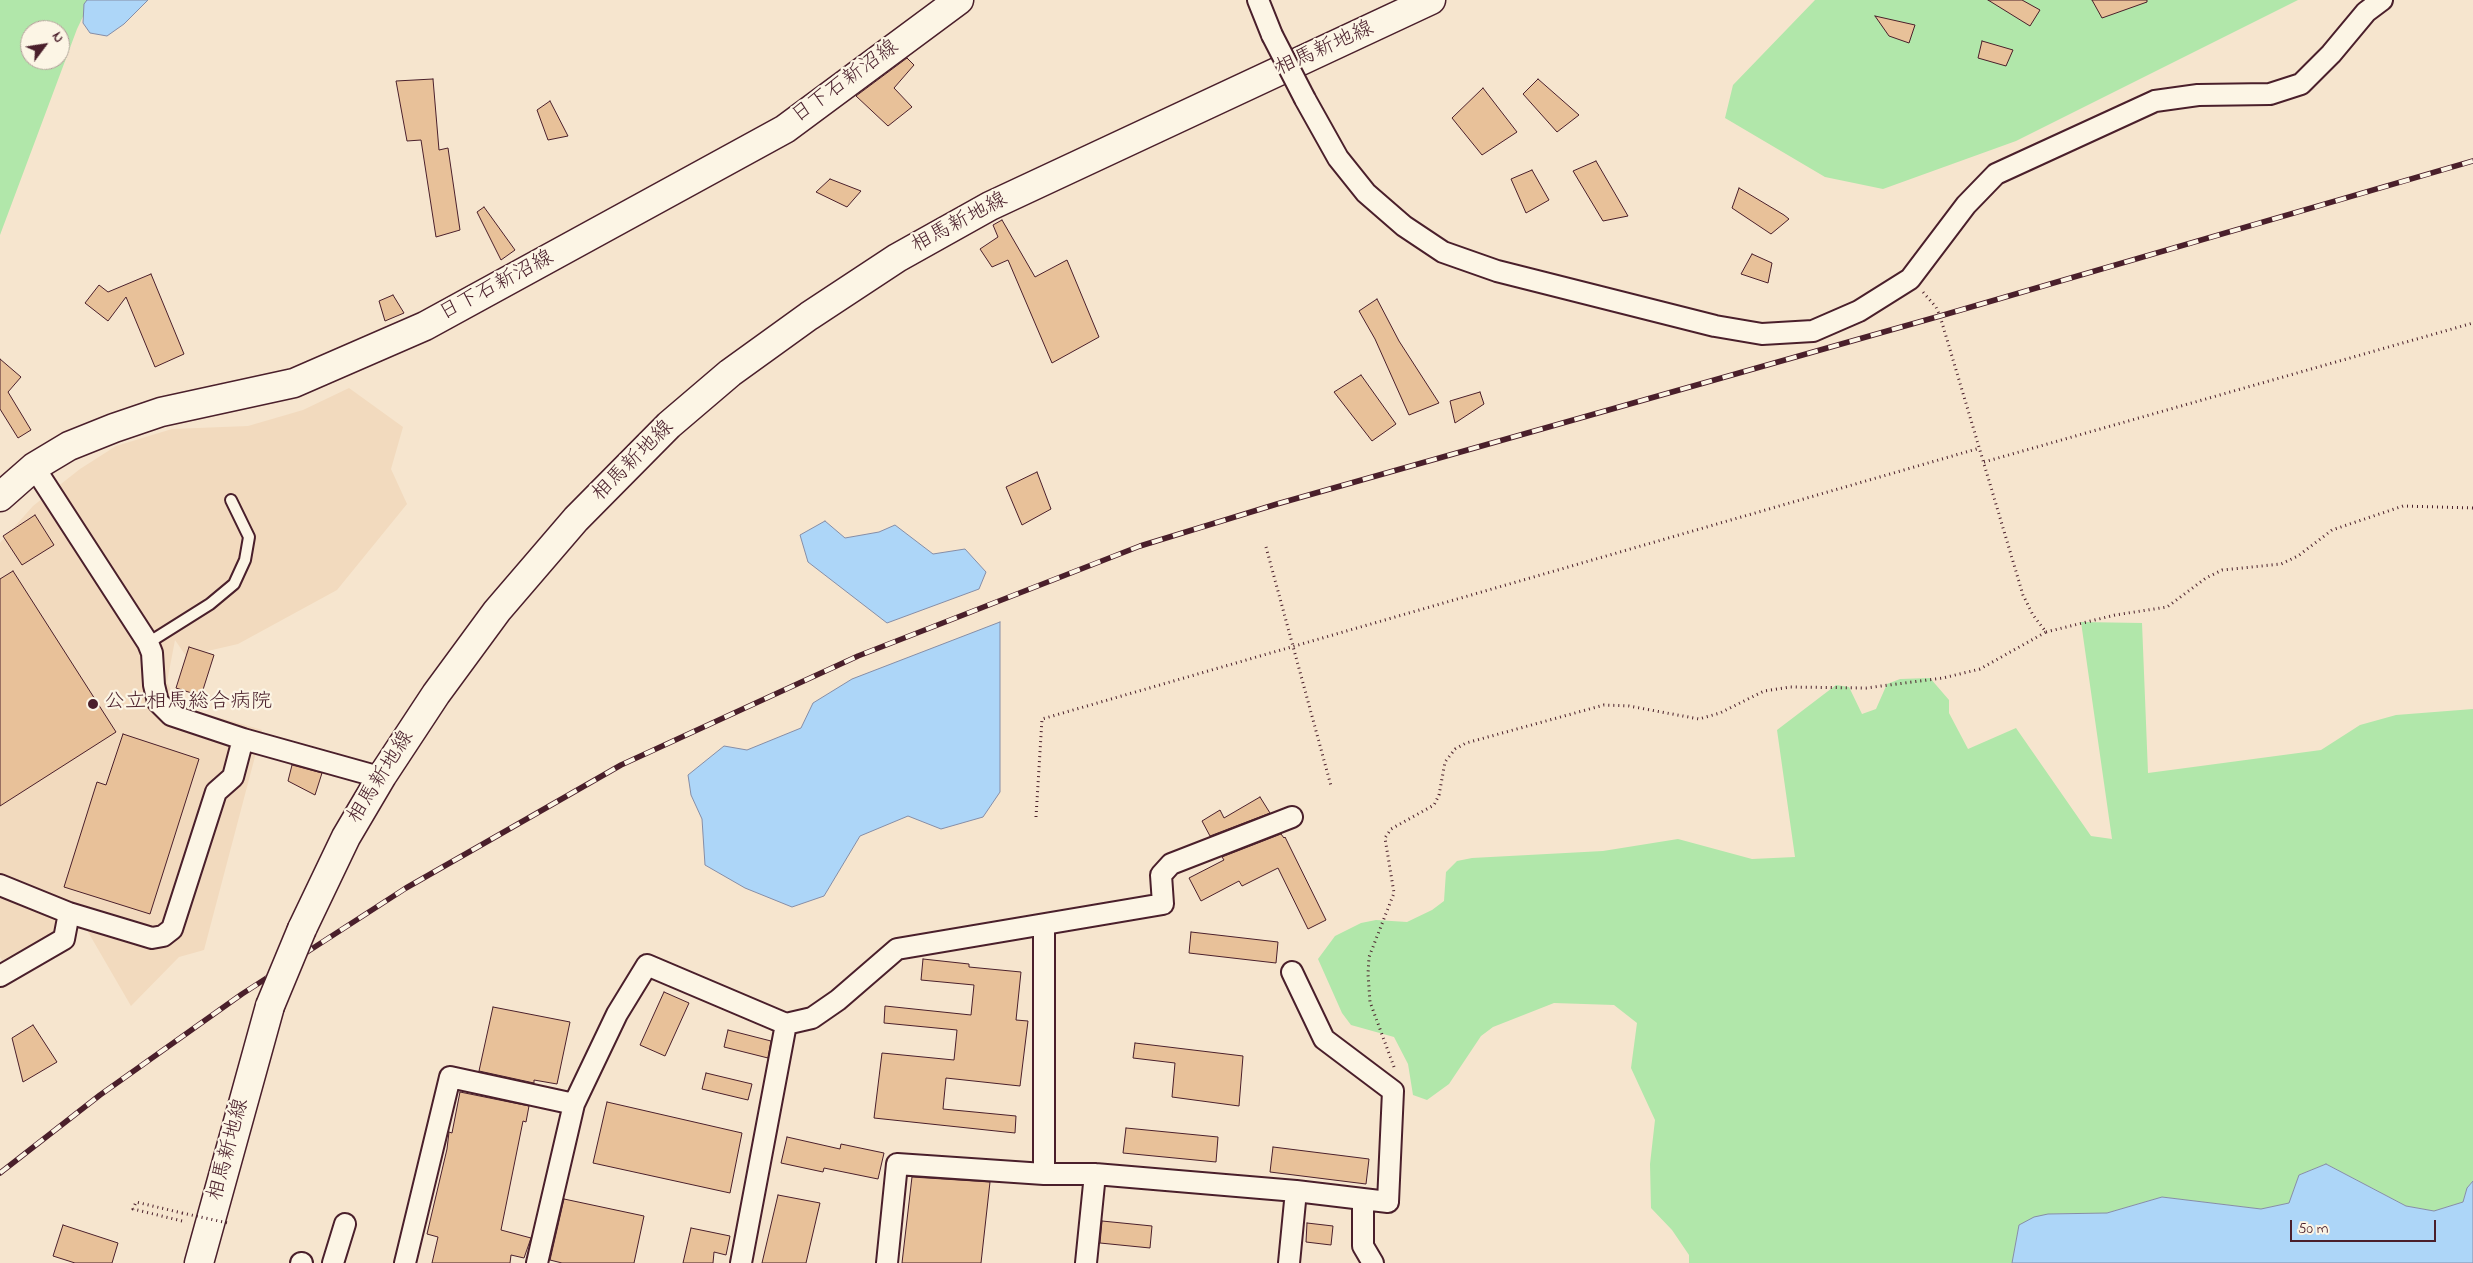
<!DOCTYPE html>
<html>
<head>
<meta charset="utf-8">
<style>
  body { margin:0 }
  #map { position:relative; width:2473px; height:1263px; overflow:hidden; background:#f6e5ce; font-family:"Indie Flower",sans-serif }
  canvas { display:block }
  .north { position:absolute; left:20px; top:20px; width:50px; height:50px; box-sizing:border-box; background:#fcf5e5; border:1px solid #b59f9b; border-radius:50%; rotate:59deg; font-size:14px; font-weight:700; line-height:20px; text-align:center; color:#4a1f2b }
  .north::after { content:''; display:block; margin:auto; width:18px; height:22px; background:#4a1f2b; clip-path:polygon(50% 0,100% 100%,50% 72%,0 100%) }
  .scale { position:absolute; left:2290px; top:1220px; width:146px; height:22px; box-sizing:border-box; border:2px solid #4a1f2b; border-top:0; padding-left:6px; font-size:15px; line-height:18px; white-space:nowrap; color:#4a1f2b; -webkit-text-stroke:4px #fcf5e5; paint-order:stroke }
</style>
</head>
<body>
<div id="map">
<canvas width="2473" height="1263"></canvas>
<div class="north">N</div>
<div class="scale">50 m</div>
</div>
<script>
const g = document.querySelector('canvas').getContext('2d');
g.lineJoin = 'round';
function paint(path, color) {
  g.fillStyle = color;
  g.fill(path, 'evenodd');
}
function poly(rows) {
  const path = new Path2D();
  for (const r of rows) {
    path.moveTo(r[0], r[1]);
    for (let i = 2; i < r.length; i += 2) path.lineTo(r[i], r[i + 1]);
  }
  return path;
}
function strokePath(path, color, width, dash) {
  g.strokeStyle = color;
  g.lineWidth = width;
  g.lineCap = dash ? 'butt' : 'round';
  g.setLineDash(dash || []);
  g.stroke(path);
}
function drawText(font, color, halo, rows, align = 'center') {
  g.font = font + ' "Indie Flower","Klee One",sans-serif';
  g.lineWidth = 4.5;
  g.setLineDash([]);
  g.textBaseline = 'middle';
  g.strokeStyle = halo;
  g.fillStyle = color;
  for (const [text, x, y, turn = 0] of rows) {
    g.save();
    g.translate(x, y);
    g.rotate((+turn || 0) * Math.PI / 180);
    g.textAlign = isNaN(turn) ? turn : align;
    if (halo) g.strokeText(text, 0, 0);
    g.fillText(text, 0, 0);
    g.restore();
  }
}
paint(poly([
  [349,388,403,427,391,469,407,504,337,590,238,644,186,656,175,640,167,682,174,696,197,711,262,730,204,950,179,957,131,1006,84,925,57,916,56,935,4,963,0,957,0,543,33,506,80,469,116,446,172,429,248,426,303,410]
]), '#f2dabe');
paint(poly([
  [0,0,91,0,77,29,0,235],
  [30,30,60,30,60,60,30,60],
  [1815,0,2298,0,2016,141,1883,189,1825,177,1725,118,1733,85],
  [2081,622,2142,623,2148,773,2321,750,2360,725,2396,715,2473,709,2473,1181,2467,1188,2463,1202,2434,1211,2406,1206,2326,1164,2299,1175,2289,1203,2261,1209,2162,1197,2107,1213,2049,1214,2019,1225,2012,1263,1689,1263,1689,1255,1672,1230,1651,1208,1650,1164,1655,1120,1631,1068,1637,1023,1614,1005,1554,1003,1493,1027,1481,1036,1449,1084,1427,1100,1413,1095,1408,1064,1394,1037,1351,1025,1342,1013,1318,959,1335,936,1361,923,1376,920,1407,922,1432,910,1444,901,1446,872,1457,861,1472,858,1603,851,1678,839,1752,859,1795,857,1777,730,1836,685,1849,687,1862,714,1876,709,1887,684,1900,679,1930,678,1949,700,1949,713,1968,749,2016,728,2091,836,2112,839]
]), '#b1e7aa');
const water = poly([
  [87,0,148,0,124,24,107,36,90,33,83,23,84,4,87,0],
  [825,521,845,538,879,532,895,525,933,554,965,549,986,572,979,589,887,623,808,562,800,535,825,521],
  [1000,622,1000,792,983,817,941,829,908,816,860,836,824,896,792,907,745,888,705,865,702,819,691,795,688,775,724,746,747,750,801,728,813,703,852,679,1000,622],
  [2326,1164,2406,1206,2434,1211,2463,1202,2467,1188,2473,1181,2473,1263,2012,1263,2019,1225,2034,1217,2048,1214,2107,1213,2162,1197,2261,1209,2289,1203,2299,1175,2326,1164]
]);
paint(water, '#add6f8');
strokePath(water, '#858da6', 1);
const building = poly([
  [1988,0,2022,0,2040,10,2030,26,1988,0],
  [2092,0,2147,0,2147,2,2102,18,2092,0],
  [1875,16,1915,25,1909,43,1889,36,1875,16],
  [1982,41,2013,50,2006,66,1978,58,1982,41],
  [907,58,914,65,894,88,912,107,888,126,856,96,907,58],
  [433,79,439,150,448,148,460,230,436,237,421,140,407,141,396,81,433,79],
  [1538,79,1579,115,1557,132,1523,94,1538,79],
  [1483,88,1517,132,1482,155,1452,118,1483,88],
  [550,101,568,136,548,140,537,110,550,101],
  [1596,161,1628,216,1603,221,1573,171,1596,161],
  [1532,170,1549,200,1526,213,1511,179,1532,170],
  [830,179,861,191,847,207,816,192,830,179],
  [1739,188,1784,215,1789,219,1771,234,1732,208,1739,188],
  [484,207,515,250,501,260,477,212,484,207],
  [1002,220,1035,277,1067,260,1099,337,1052,363,1008,260,992,267,980,249,998,237,993,225,1002,220],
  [1752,254,1772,263,1768,283,1741,274,1752,254],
  [151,274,184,354,155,367,126,297,108,321,85,303,99,285,108,292,151,274],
  [393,295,404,313,385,321,379,301,393,295],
  [1377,299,1399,341,1439,403,1409,415,1375,339,1359,311,1377,299],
  [0,359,21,377,8,392,31,430,18,438,0,409,0,359],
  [1361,375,1396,424,1372,441,1334,392,1361,375],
  [1480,392,1484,404,1455,423,1450,401,1480,392],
  [1037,472,1051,509,1022,525,1006,487,1037,472],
  [35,515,54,545,22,565,3,536,35,515],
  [13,571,116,732,0,806,0,579,13,571],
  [189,647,214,655,201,696,176,688,189,647],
  [123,734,199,759,150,914,64,887,97,782,106,785,123,734],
  [292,765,322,773,315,795,288,781,292,765],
  [1260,797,1270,813,1210,836,1202,821,1220,810,1224,818,1260,797],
  [1281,834,1284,838,1285,837,1326,920,1308,929,1278,868,1242,886,1239,881,1201,901,1189,878,1224,860,1222,857,1281,834],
  [1191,932,1278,942,1276,963,1189,953,1191,932],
  [923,959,969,964,969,967,1021,972,1016,1020,1028,1021,1020,1086,946,1078,943,1109,1016,1116,1015,1133,874,1118,882,1053,954,1060,957,1030,884,1023,885,1006,971,1015,974,985,921,980,923,959],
  [664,992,689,1003,665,1056,640,1045,664,992],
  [493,1007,570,1022,557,1084,534,1080,534,1083,479,1071,493,1007],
  [33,1025,57,1062,23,1082,12,1038,33,1025],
  [728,1030,771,1041,768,1058,724,1047,728,1030],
  [1135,1043,1243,1056,1239,1106,1172,1097,1175,1063,1133,1058,1135,1043],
  [706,1073,752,1084,748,1100,702,1089,706,1073],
  [460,1092,529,1106,526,1122,523,1121,501,1230,531,1238,524,1258,511,1255,510,1263,432,1263,438,1237,427,1234,447,1149,449,1132,452,1133,460,1092],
  [607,1102,742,1133,730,1193,593,1163,607,1102],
  [1126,1128,1218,1137,1216,1162,1123,1153,1126,1128],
  [787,1137,840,1149,841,1144,884,1153,878,1179,824,1168,823,1172,781,1163,787,1137],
  [1273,1147,1369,1159,1366,1184,1270,1172,1273,1147],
  [912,1177,990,1182,981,1263,902,1263,912,1177],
  [778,1195,820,1203,806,1263,762,1263,778,1195],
  [564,1199,644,1216,634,1263,562,1263,550,1260,564,1199],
  [1102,1221,1152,1226,1150,1248,1100,1243,1102,1221],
  [1307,1223,1333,1226,1331,1245,1306,1242,1307,1223],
  [63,1225,118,1243,112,1263,75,1263,53,1256,63,1225],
  [691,1228,730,1236,726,1255,714,1252,713,1263,683,1263,691,1228]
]);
paint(building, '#e8c199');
strokePath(building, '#4a1f2b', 1);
const lane = poly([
  [148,643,210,604,234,584,245,560,249,537,231,500]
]);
const street = poly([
  [1258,0,1272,35],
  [1305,99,1338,158,1366,193,1404,226,1443,252,1497,271,1715,326,1762,334,1813,331,1859,311,1910,279,1966,205,1996,174,2155,101,2198,95,2270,94,2301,84,2331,54,2366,12,2382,0],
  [34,467,148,643,152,653,154,685,158,702,171,715,243,739],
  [0,885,69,913,152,938,163,936,172,929,216,792,233,777,243,739,372,775,382,776],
  [0,976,64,939,69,913],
  [1044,1174,1044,925],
  [1363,1199,1363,1246,1373,1263],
  [301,1263,302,1263],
  [333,1263,345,1224],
  [405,1263,450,1077,574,1104],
  [537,1263,574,1104,617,1014,647,965,786,1024,812,1018,838,1000,897,949,1163,904,1161,875,1171,864,1292,817],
  [741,1263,786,1024],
  [887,1263,897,1164,1044,1174,1095,1174,1296,1191,1388,1202,1393,1091,1324,1039,1292,972],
  [1086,1263,1095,1174],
  [1289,1263,1296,1191]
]);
const secondary = poly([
  [0,497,34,467,69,446,114,428,161,412,294,383,425,326,785,129,959,0],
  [302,929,346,837,382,776,436,694,497,611,576,519,669,425,730,373,809,316,897,258,990,206,1431,0],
  [199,1263,270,1006]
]);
strokePath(lane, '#4a1f2b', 14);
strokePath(street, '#4a1f2b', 24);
strokePath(secondary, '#4a1f2b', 31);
strokePath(poly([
  [1984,462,2473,323],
  [1266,547,1331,786],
  [2046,632,2115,615,2167,607,2206,578,2222,570,2281,564,2298,556,2332,530,2403,506,2473,508],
  [1036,817,1042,719,1980,448],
  [1394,1067,1370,1002,1368,974,1369,957,1394,893,1385,838,1391,829,1434,805,1439,795,1445,762,1455,749,1466,743,1604,705,1629,706,1699,719,1720,713,1764,691,1790,687,1866,688,1943,678,1980,669,2046,632,2033,615,2023,595,1940,316,1936,307,1923,292],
  [182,1221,133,1209,136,1202,182,1213]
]), '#4a1f2b', 3, [1, 4]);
strokePath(lane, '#fcf5e5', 10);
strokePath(street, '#fcf5e5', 20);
strokePath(secondary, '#fcf5e5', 28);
const rail = poly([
  [0,1173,100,1095,242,994,406,888,621,765,858,656,1140,546,1277,504,1940,316,2473,161]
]);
strokePath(rail, '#4a1f2b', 5.5);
strokePath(rail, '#fcf5e5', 4, [11]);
const streetBridge = poly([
  [1272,35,1305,99]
]);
const secondaryBridge = poly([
  [270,1006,302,929]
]);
strokePath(streetBridge, '#4a1f2b', 24, []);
strokePath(secondaryBridge, '#4a1f2b', 31, []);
strokePath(poly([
  [182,1213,228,1223]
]), '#4a1f2b', 3, [1, 4]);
strokePath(streetBridge, '#fcf5e5', 20);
strokePath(secondaryBridge, '#fcf5e5', 28);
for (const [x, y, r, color] of [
  [93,704,6,"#4a1f2b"]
]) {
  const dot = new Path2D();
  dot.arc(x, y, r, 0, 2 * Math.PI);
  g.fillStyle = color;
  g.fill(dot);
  strokePath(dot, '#fcf5e5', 2);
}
drawText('21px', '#4a1f2b', '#fcf5e5', [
  ["相馬新地線",1325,50,-24],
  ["日下石新沼線",846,83,-36],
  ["相馬新地線",960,224,-28],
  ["日下石新沼線",497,287,-28],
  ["相馬新地線",634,462,-45],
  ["相馬新地線",382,778,-58],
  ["相馬新地線",230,1150,-75]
]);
drawText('21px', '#4a1f2b', '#fcf5e5', [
  ["公立相馬総合病院",104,704]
], 'left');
</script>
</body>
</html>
